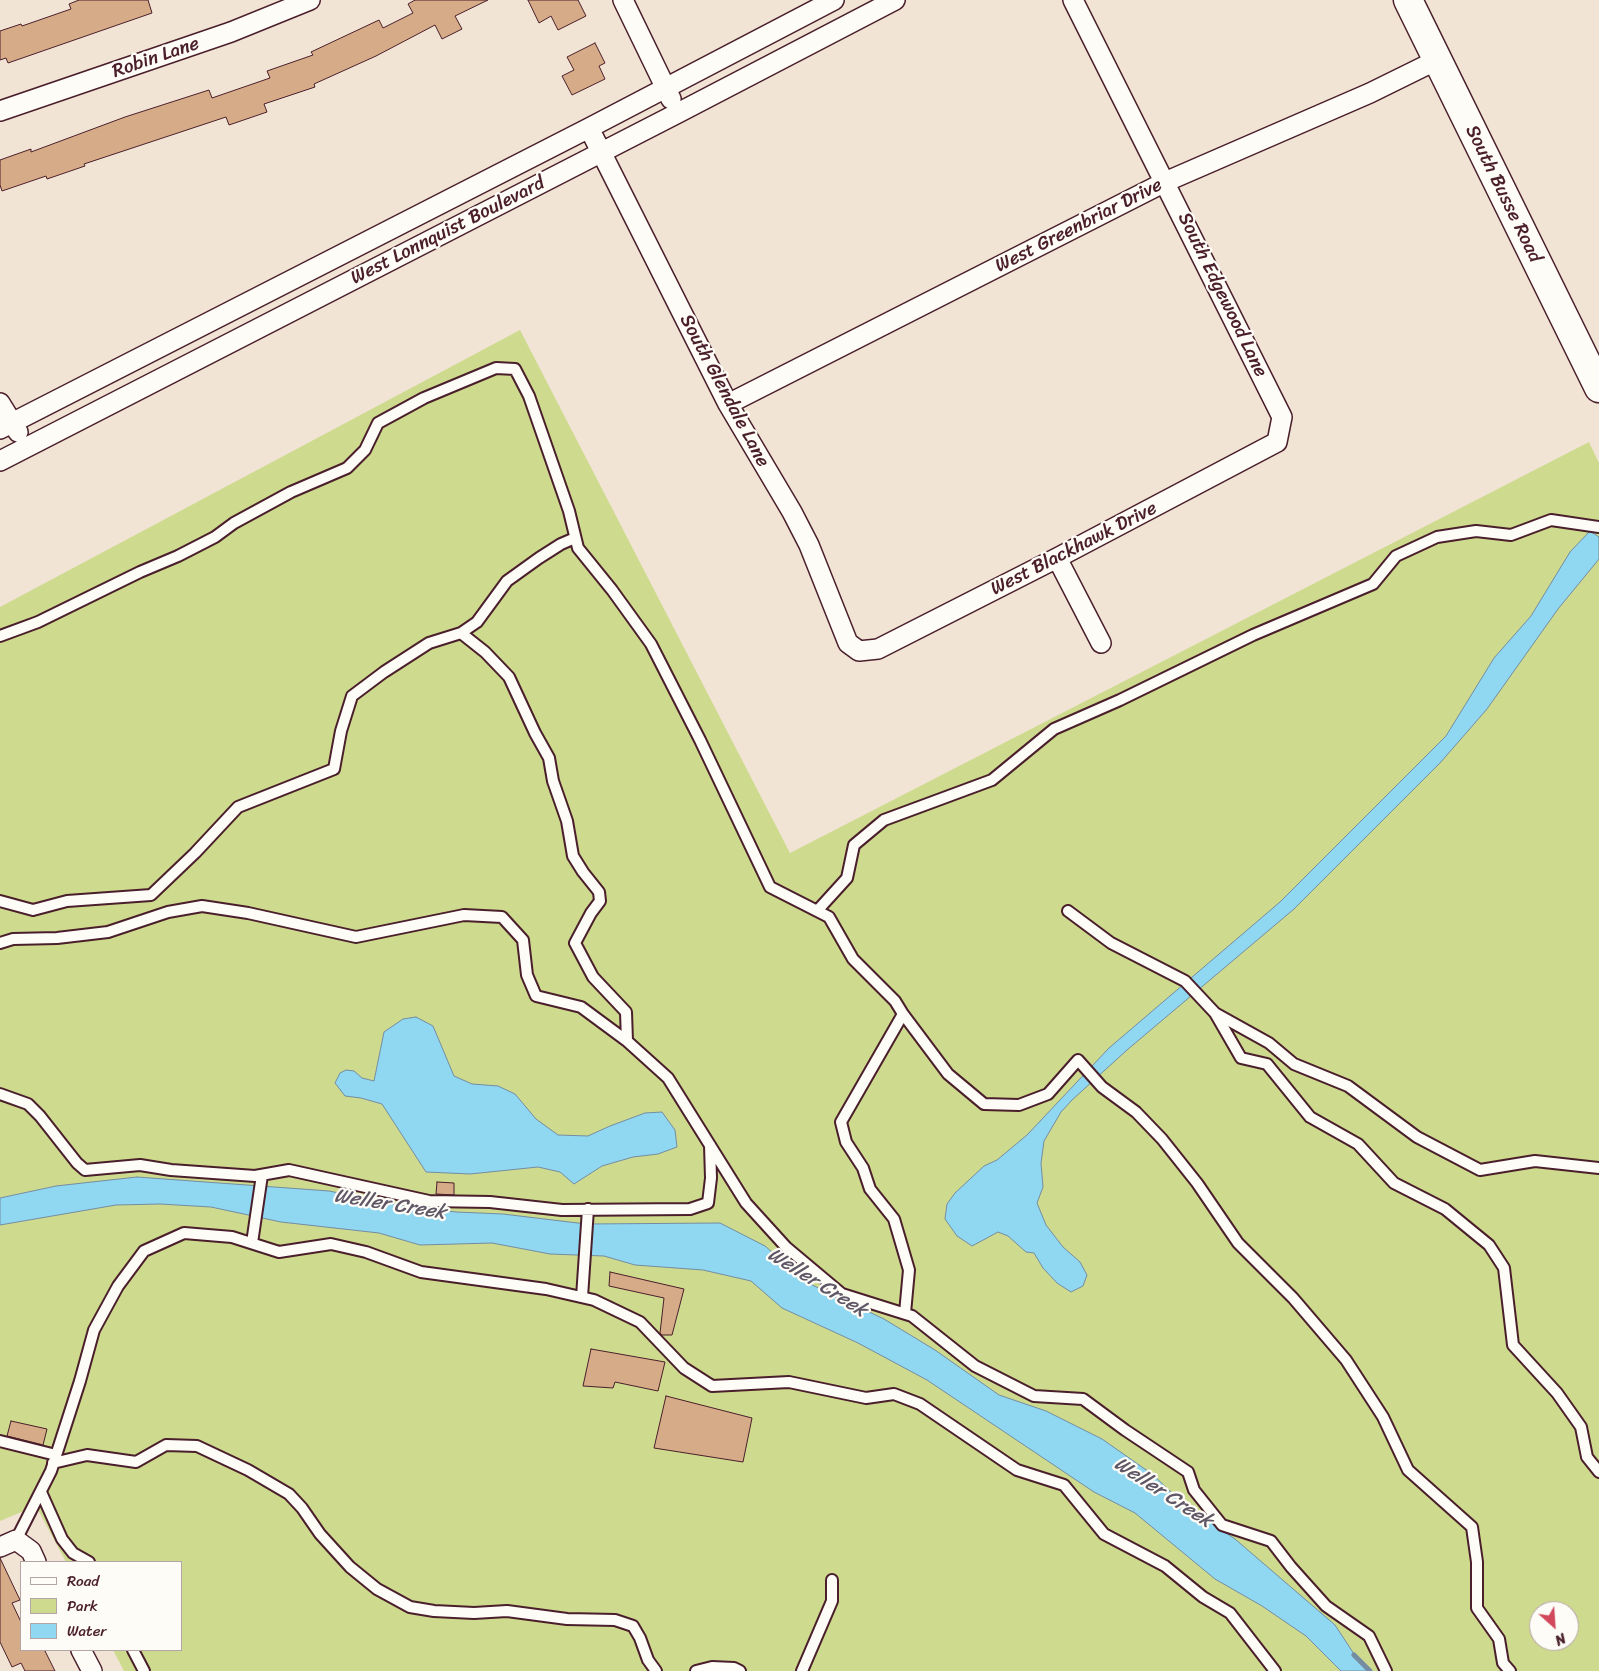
<!DOCTYPE html>
<html>
<head>
<meta charset="utf-8">
<style>
  body { margin:0 }
  #map { position:relative; width:1599px; height:1671px; overflow:hidden; background:#f1e4d5; font-family:Sriracha,sans-serif }
  canvas { display:block }
  .legend { position:absolute; left:20px; top:1561px; width:162px; height:90px; box-sizing:border-box; background:#fdfcf7; border:1px solid #b5a4a5; margin:0; padding:6px 9px; list-style:none; font-size:15px; color:#4a1f2b }
  .legend li { display:flex; align-items:center; gap:10px; height:25px }
  .legend b { width:25px; border:1px solid #b5a4a5 }
  .north { position:absolute; left:1529px; top:1601px; width:50px; height:50px; box-sizing:border-box; background:#fdfcf7; border:1px solid #b5a4a5; border-radius:50%; rotate:154deg; font-size:14px; font-weight:700; line-height:20px; text-align:center; color:#4a1f2b }
  .north::after { content:''; display:block; margin:auto; width:18px; height:22px; background:#d1495b; clip-path:polygon(50% 0,100% 100%,50% 72%,0 100%) }
</style>
</head>
<body>
<div id="map">
<canvas width="1599" height="1671"></canvas>
<ul class="legend">
<li><b style="height:6px;background:#fdfcf7"></b>Road</li>
<li><b style="height:14px;background:#ceda8e"></b>Park</li>
<li><b style="height:14px;background:#90d7f1"></b>Water</li>
</ul>
<div class="north">N</div>
</div>
<script>
const g = document.querySelector('canvas').getContext('2d');
g.lineJoin = 'round';
function paint(path, color) {
  g.fillStyle = color;
  g.fill(path, 'evenodd');
}
function poly(rows) {
  const path = new Path2D();
  for (const r of rows) {
    path.moveTo(r[0], r[1]);
    for (let i = 2; i < r.length; i += 2) path.lineTo(r[i], r[i + 1]);
  }
  return path;
}
function strokePath(path, color, width, dash) {
  g.strokeStyle = color;
  g.lineWidth = width;
  g.lineCap = dash ? 'butt' : 'round';
  g.setLineDash(dash || []);
  g.stroke(path);
}
function drawText(font, color, halo, rows, align = 'center') {
  g.font = font + ' Sriracha,sans-serif';
  g.lineWidth = 4.5;
  g.setLineDash([]);
  g.textBaseline = 'middle';
  g.strokeStyle = halo;
  g.fillStyle = color;
  for (const [text, x, y, turn = 0] of rows) {
    g.save();
    g.translate(x, y);
    g.rotate((+turn || 0) * Math.PI / 180);
    g.textAlign = isNaN(turn) ? turn : align;
    if (halo) g.strokeText(text, 0, 0);
    g.fillText(text, 0, 0);
    g.restore();
  }
}
paint(poly([
  [520,330,790,853,1589,442,1599,463,1599,1671,124,1671,113,1650,181,1650,181,1562,66,1562,36,1506,0,1521,0,607],
  [1539,1611,1569,1611,1569,1641,1539,1641]
]), '#ceda8e');
const water = poly([
  [1590,531,1599,537,1599,559,1558,609,1487,709,1440,763,1294,909,1127,1050,1072,1100,1061,1112,1044,1141,1041,1163,1043,1187,1037,1203,1046,1225,1063,1247,1080,1262,1087,1275,1083,1286,1071,1292,1057,1283,1043,1268,1034,1253,1026,1252,1008,1236,998,1232,972,1246,957,1236,945,1219,947,1204,955,1193,984,1166,997,1160,1027,1135,1109,1048,1280,902,1446,736,1494,658,1531,616,1570,552,1590,531],
  [416,1017,433,1026,454,1076,472,1084,498,1086,515,1094,536,1119,558,1135,588,1136,610,1126,645,1113,662,1112,675,1130,677,1147,658,1154,633,1157,602,1166,574,1184,560,1172,538,1167,470,1174,426,1172,382,1104,361,1098,345,1096,335,1083,340,1073,346,1070,354,1071,362,1078,374,1081,384,1032,403,1019,416,1017],
  [137,1177,329,1191,399,1205,456,1212,503,1214,586,1224,720,1223,765,1246,806,1282,884,1319,935,1350,999,1395,1046,1411,1102,1439,1152,1474,1188,1508,1235,1539,1335,1625,1356,1657,1370,1671,1341,1671,1306,1636,1262,1606,1215,1579,1135,1513,1094,1492,927,1380,858,1343,782,1308,751,1281,703,1270,635,1265,604,1256,550,1254,492,1243,420,1245,379,1233,281,1222,211,1207,160,1204,116,1205,0,1225,0,1198,56,1186,137,1177]
]);
paint(water, '#90d7f1');
strokePath(water, '#748da2', 1);
strokePath(poly([
  [1354,1655,1370,1671]
]), '#748da2', 5);
const building = poly([
  [79,0,148,0,152,13,8,63,6,58,0,60,0,31,21,24,22,26,71,9,69,4,79,0],
  [415,0,488,0,455,16,462,29,442,39,435,25,376,56,314,84,315,87,264,104,267,112,229,125,226,117,84,164,85,166,47,179,46,176,2,191,0,185,0,160,31,149,31,152,125,117,209,90,212,98,270,78,267,71,313,55,311,52,379,20,383,28,413,13,408,4,415,0],
  [528,0,578,0,586,16,558,30,551,16,539,23,528,0],
  [595,43,605,63,599,66,605,79,572,95,562,76,574,70,567,57,595,43],
  [437,1182,454,1183,454,1195,436,1194,437,1182],
  [610,1272,684,1289,672,1335,662,1335,660,1333,664,1298,609,1286,610,1272],
  [591,1349,665,1362,658,1391,615,1382,613,1388,583,1386,591,1349],
  [666,1396,752,1418,743,1462,654,1448,666,1396],
  [11,1421,47,1429,43,1445,7,1436,11,1421],
  [0,1558,20,1600,12,1603,21,1622,21,1650,47,1650,45,1651,55,1671,25,1671,21,1663,12,1667,0,1642,0,1558]
]);
paint(building, '#d6ab87');
strokePath(building, '#4a1f2b', 1);
const lane = poly([
  [461,633,477,622,507,581,539,558,561,544,575,538],
  [0,636,38,622,140,572,178,556,215,537,234,523,291,492,347,468,365,450,378,423,424,398,496,368,515,369,529,396,569,511,578,548,612,590,651,644,700,740,770,887,829,917,853,959,895,1001,903,1014,841,1122,846,1142,863,1168,870,1189,894,1219,909,1270,905,1313],
  [0,901,33,910,67,901,151,895,195,853,238,807,334,769,341,731,352,696,384,672,429,643,461,633,485,652,509,677,535,733,549,758,553,781,567,821,573,856,583,872,599,892,600,901,591,913,575,943,593,977,626,1012,627,1041],
  [817,911,847,878,854,845,884,820,992,780,1054,729,1120,700,1253,635,1373,584,1396,556,1437,537,1476,531,1511,535,1551,520,1599,527],
  [1068,911,1111,943,1185,981,1215,1013,1269,1043,1294,1064,1348,1086,1417,1137,1480,1170,1535,1161,1599,1168],
  [0,943,13,939,57,938,108,932,168,912,202,906,248,913,356,937,464,915,502,917,523,940,527,975,536,996,581,1007,627,1041,668,1078,746,1203,786,1247,842,1294,912,1316,975,1366,1034,1396,1083,1399,1125,1430,1188,1472,1194,1490,1222,1525,1271,1541,1291,1567,1326,1606,1369,1636,1386,1671],
  [1215,1013,1241,1058,1267,1064,1310,1117,1358,1144,1394,1183,1445,1209,1489,1245,1504,1268,1513,1345,1557,1393,1581,1427,1587,1457,1599,1472],
  [903,1014,948,1074,984,1104,1019,1105,1048,1094,1078,1060,1102,1087,1136,1112,1162,1139,1197,1183,1238,1243,1293,1298,1346,1360,1383,1417,1408,1470,1472,1527,1477,1562,1477,1608,1499,1639,1503,1663,1510,1671],
  [0,1094,28,1104,40,1116,77,1163,85,1170,140,1165,171,1170,255,1176,289,1170,429,1201,490,1202,562,1210,690,1209,708,1203,711,1178,710,1145],
  [252,1243,262,1175],
  [582,1297,588,1209],
  [0,1441,56,1455],
  [53,1463,87,1455,136,1462,166,1445,197,1446,248,1470,289,1494,302,1508,320,1534,350,1567,377,1589,410,1607,434,1611,474,1613,507,1611,567,1619,615,1620,633,1626,640,1638,648,1660,656,1671],
  [41,1492,62,1539,73,1553,89,1562],
  [16,1540,51,1471,80,1381,94,1330,118,1286,144,1251,184,1233,232,1237,279,1252,331,1244,366,1252,421,1272,546,1289,594,1300,640,1322,684,1368,712,1386,789,1382,866,1398,894,1394,920,1404,1017,1470,1064,1485,1104,1534,1165,1566,1203,1597,1230,1613,1275,1671],
  [133,1650,144,1671],
  [696,1671,712,1667,734,1668,740,1671],
  [802,1671,832,1601,832,1580]
]);
const street = poly([
  [623,0,671,99],
  [0,111,231,32,310,0],
  [589,128,728,404,792,512,809,545,848,643,859,651,878,649,1057,558,1277,442,1282,417,1073,0],
  [0,403,18,432],
  [728,404,1165,182,1370,93,1437,60],
  [0,429,589,128,834,0],
  [0,461,678,113,895,0],
  [1057,558,1101,643],
  [0,1547,16,1540,31,1551,36,1562],
  [81,1650,92,1671]
]);
const secondary = poly([
  [1408,0,1599,388]
]);
strokePath(lane, '#4a1f2b', 14);
strokePath(street, '#4a1f2b', 22);
strokePath(secondary, '#4a1f2b', 31);
strokePath(lane, '#fdfcf7', 10);
strokePath(street, '#fdfcf7', 19);
strokePath(secondary, '#fdfcf7', 28);
drawText('19px', '#4a1f2b', '#fdfcf7', [
  ["Robin Lane",156,58,-19],
  ["South Busse Road",1503,194,64],
  ["West Greenbriar Drive",1079,226,-27],
  ["West Lonnquist Boulevard",448,231,-27],
  ["South Edgewood Lane",1222,295,64],
  ["South Glendale Lane",724,391,62],
  ["West Blackhawk Drive",1074,549,-27]
]);
drawText('italic 20px', '#5f5666', '#fdfcf7', [
  ["Weller Creek",390,1205,9],
  ["Weller Creek",817,1283,32],
  ["Weller Creek",1163,1493,33]
]);
</script>
</body>
</html>
